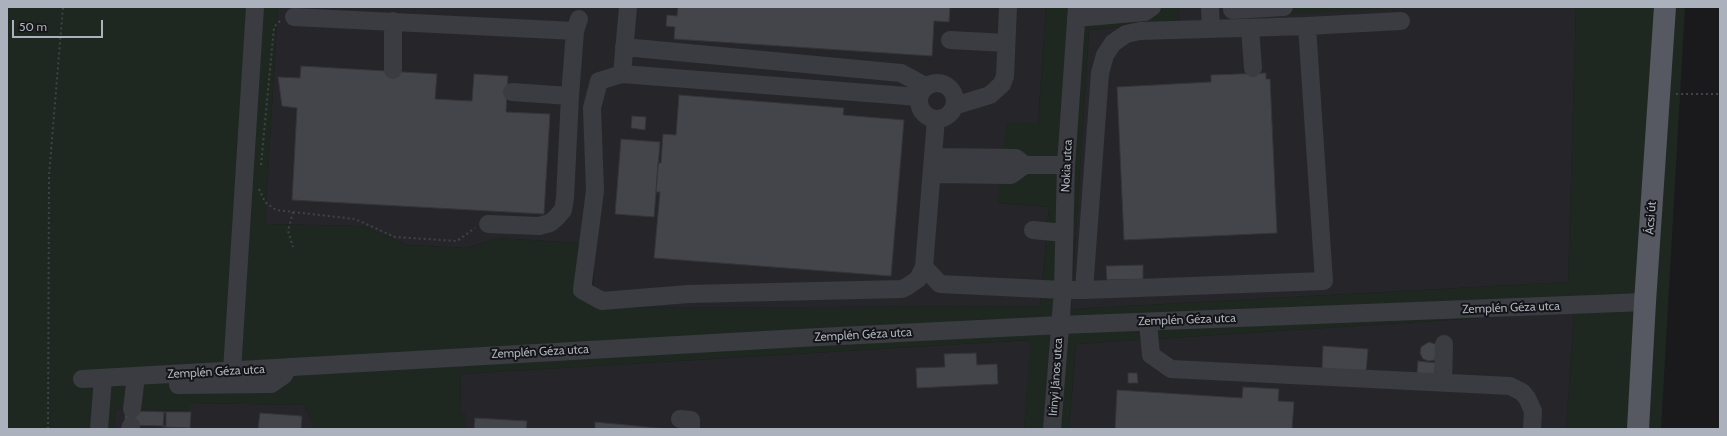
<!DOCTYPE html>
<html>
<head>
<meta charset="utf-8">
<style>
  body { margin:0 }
  #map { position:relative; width:1727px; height:436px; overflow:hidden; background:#1a1a1d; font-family:Cabin,sans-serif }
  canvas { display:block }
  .frame { position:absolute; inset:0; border:8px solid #abb1bd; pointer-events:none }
  .scale { position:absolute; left:12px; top:20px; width:91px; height:18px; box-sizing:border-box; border:2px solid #abb1bd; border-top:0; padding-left:5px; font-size:12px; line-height:14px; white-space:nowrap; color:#abb1bd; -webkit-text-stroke:3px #151518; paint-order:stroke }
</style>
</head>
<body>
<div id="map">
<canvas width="1727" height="436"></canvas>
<div class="frame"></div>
<div class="scale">50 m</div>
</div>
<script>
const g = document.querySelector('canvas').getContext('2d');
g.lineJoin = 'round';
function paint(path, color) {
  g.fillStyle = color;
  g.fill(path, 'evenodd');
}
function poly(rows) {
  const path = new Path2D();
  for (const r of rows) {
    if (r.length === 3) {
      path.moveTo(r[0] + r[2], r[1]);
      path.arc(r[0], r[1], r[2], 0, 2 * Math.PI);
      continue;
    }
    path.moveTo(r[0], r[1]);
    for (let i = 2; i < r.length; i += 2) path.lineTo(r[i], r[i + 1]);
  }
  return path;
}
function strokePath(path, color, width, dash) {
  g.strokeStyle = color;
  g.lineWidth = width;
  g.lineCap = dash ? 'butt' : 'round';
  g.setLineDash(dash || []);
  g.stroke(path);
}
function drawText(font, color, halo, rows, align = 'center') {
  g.font = font + ' Cabin,sans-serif';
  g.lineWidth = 4;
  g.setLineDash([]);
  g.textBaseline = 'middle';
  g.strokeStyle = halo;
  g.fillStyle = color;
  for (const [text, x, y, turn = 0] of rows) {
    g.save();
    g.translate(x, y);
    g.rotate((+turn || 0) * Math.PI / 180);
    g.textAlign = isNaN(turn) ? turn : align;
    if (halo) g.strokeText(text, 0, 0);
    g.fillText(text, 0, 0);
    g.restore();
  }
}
paint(poly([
  [278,7,1046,7,1038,123,998,203,1049,207,1040,306,593,308,594,244,498,238,466,248,408,245,362,226,265,224],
  [1178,7,1383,9,1383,7,1576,7,1568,282,1071,309,1089,30,1180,23],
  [1574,312,1566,429,1069,429,1076,344],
  [1031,340,1024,429,466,429,466,414,460,413,461,374],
  [189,403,304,405,315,429,114,429,116,409,189,411]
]), '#26262a');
paint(poly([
  [7,7,278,7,265,224,362,226,408,245,466,248,498,238,594,244,593,308,1040,306,1049,207,998,203,1006,122,1038,123,1046,7,1178,7,1180,23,1089,30,1071,309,1568,282,1576,7,1685,7,1661,429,1566,429,1574,312,1076,344,1069,429,1024,429,1030,340,461,374,460,413,466,414,466,429,315,429,304,405,189,403,189,411,116,409,114,429,7,429],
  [1228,7,1383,7,1383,9,1236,17]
]), '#1f2820');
const building = poly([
  [678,7,950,7,949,22,934,21,932,56,674,39,675,27,666,26,667,15,677,16,678,7],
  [301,66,437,74,435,99,472,101,474,74,508,76,506,112,550,114,544,214,292,200,297,108,282,106,278,77,300,78,301,66],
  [1266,73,1266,79,1270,79,1277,233,1124,240,1117,87,1211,82,1211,75,1266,73],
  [679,95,844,108,843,115,904,120,891,276,654,258,660,192,656,192,658,163,661,163,663,134,676,135,679,95],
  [632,116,646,117,645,130,631,128,632,116],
  [621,139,660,142,654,217,615,214,621,139],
  [1143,265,1143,279,1107,280,1106,266,1143,265],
  [1429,342,1437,345,1435,360,1429,361,1423,359,1420,353,1421,347,1429,342],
  [1323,346,1368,349,1366,371,1322,369,1323,346],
  [976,353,977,365,997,364,998,384,917,388,916,368,945,367,944,354,976,353],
  [1418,361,1436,363,1434,375,1417,373,1418,361],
  [1128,373,1137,373,1138,383,1128,383,1128,373],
  [1243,387,1279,389,1278,401,1294,402,1292,429,1115,429,1117,390,1242,398,1243,387],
  [125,411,166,412,166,426,125,425,125,411],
  [164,412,191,412,190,428,163,427,164,412],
  [260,413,302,416,301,429,258,429,260,413],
  [475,418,527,421,526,429,474,429,475,418],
  [595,422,668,429,595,429,595,422]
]);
paint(building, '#44454a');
strokePath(building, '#343439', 1);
strokePath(poly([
  [1676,94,1720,94],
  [261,165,274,27,281,20],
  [259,189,265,202,276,210,355,219,395,237,457,241,475,228],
  [293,212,288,231,293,247],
  [48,429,49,175,63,7]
]), '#404349', 2, [2, 3]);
strokePath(poly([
  [628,7,622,74,599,81,592,108,595,191,582,290,602,301,688,294,902,289,908,286,918,279,924,267,936,119],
  [1210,7,1211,29],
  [1232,7,1232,10,1284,7],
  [294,17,575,31],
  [1076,18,1145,12,1152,7],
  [393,21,393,70],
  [1307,26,1401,21],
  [1250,28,1253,68],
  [950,40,1006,43],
  [624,47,901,73,925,86],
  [622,74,919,97],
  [937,101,18],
  [512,92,570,96],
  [954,106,990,95,1002,84,1005,76,1008,7],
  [934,157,1016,158,1025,165],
  [932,174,1011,175,1025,165,1066,165],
  [488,224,539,226,550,223,556,218,563,210,565,198,570,96,575,31,579,19],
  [1033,230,1064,233],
  [924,267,940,284,1063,290,1084,290,1324,281,1307,26,1140,31,1126,34,1113,43,1105,55,1100,73,1084,290],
  [1148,322,1151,355,1171,369,1510,386,1522,392,1527,398,1533,411,1532,429],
  [232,371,255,7],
  [82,379,800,338,1060,325,1645,302],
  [1443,383,1444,344],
  [178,385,271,384,284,375,288,367],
  [132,409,136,376],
  [680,419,691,420,691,429],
  [99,429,103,378],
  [130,429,131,426],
  [1052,429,1063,290,1066,165,1077,7]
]), '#3a3c42', 18);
strokePath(poly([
  [1638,429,1645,302,1665,7]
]), '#565961', 22);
drawText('12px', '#abb1bd', '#151518', [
  ["Nokia utca",1067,166,-87],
  ["Ácsi út",1651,218,-86],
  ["Zemplén Géza utca",1511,308,-2],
  ["Zemplén Géza utca",1187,320,-2],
  ["Zemplén Géza utca",863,335,-3],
  ["Zemplén Géza utca",540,352,-3],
  ["Zemplén Géza utca",216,372,-3],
  ["Irinyi János utca",1056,377,-86]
]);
</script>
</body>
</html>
